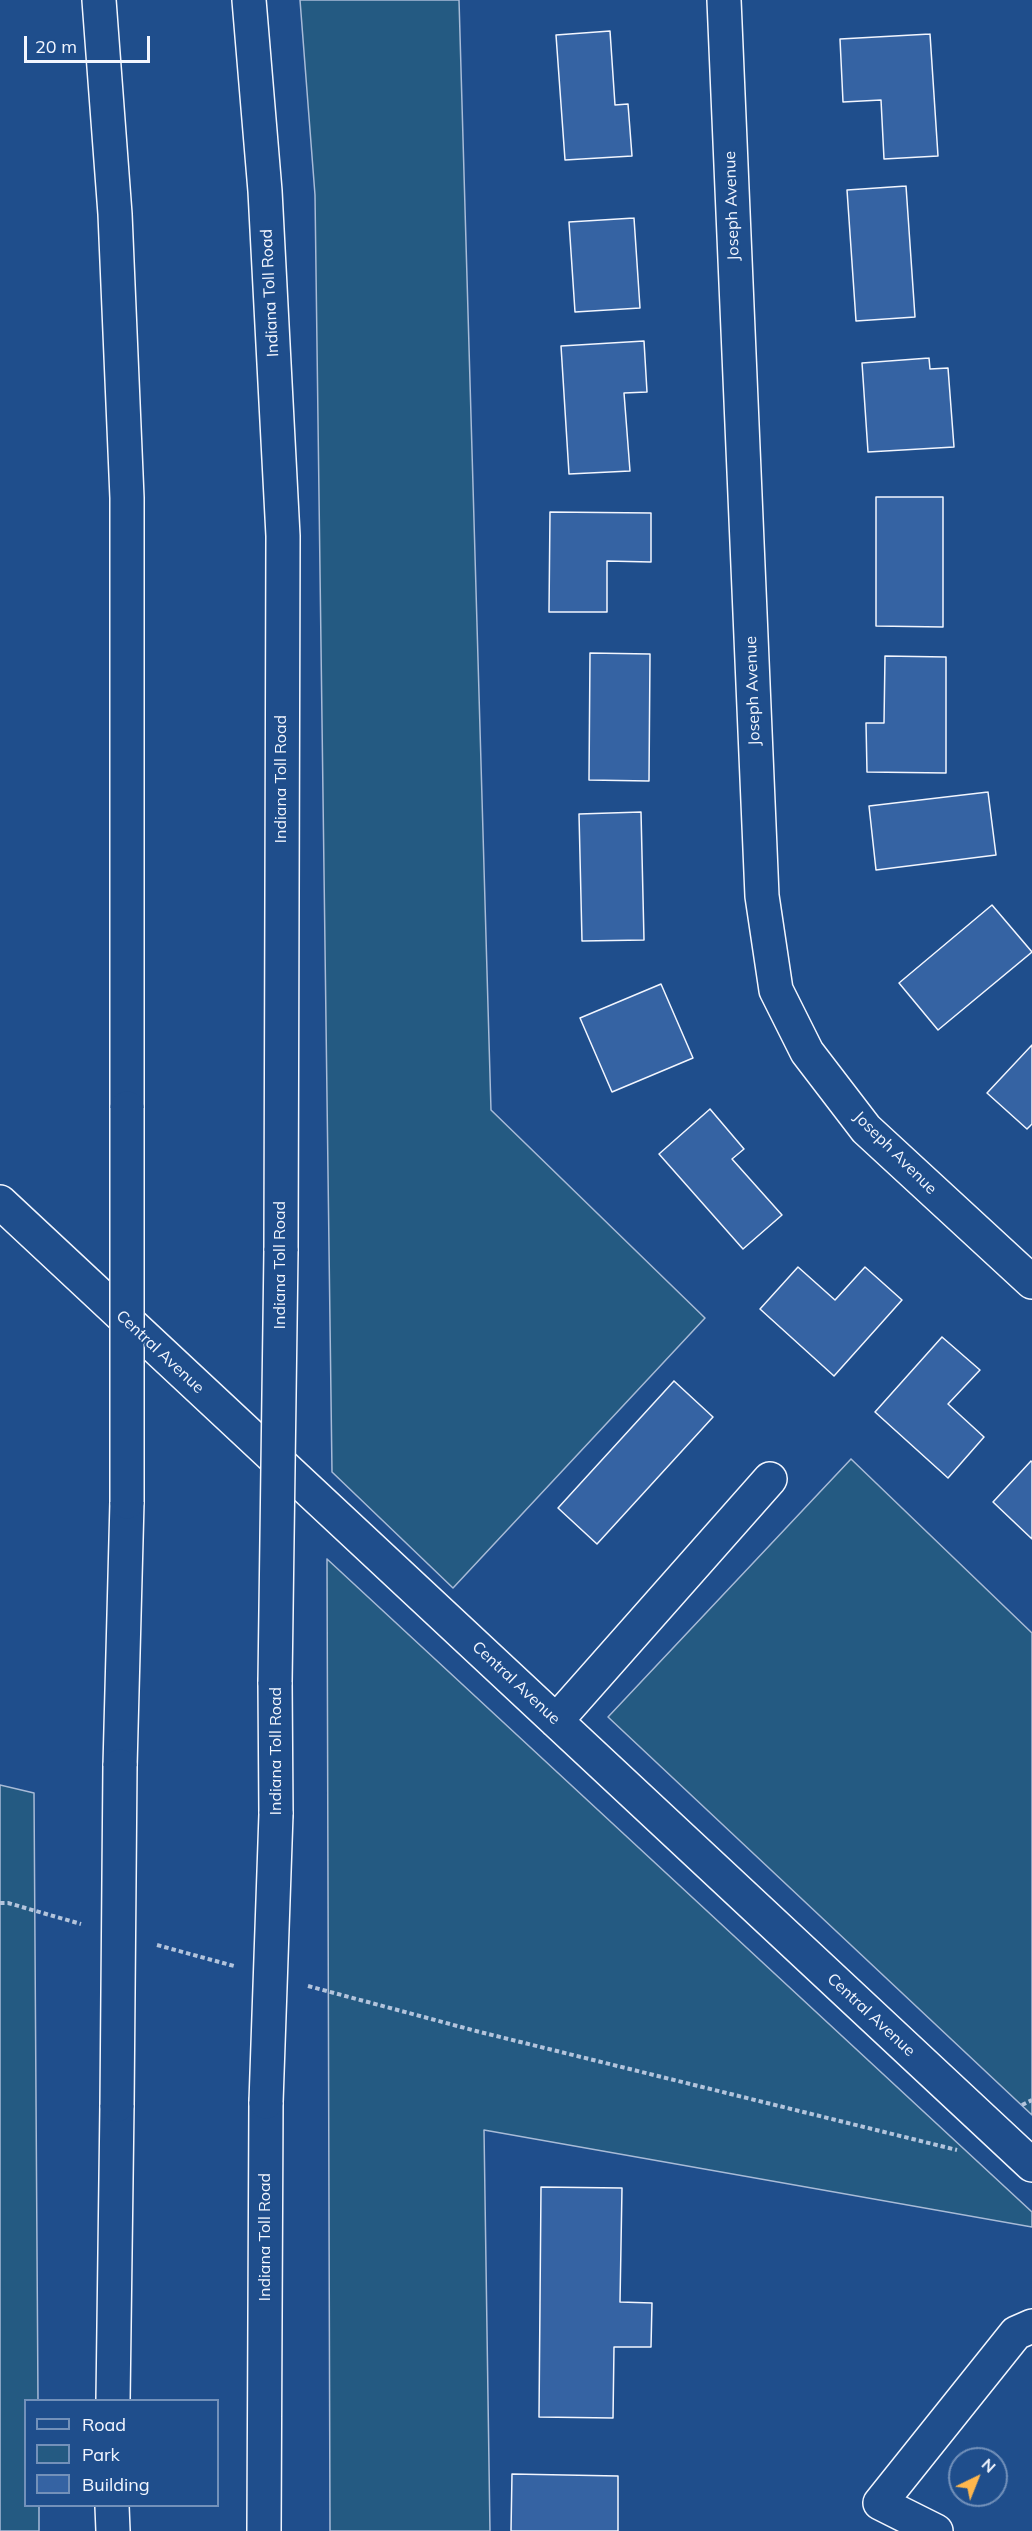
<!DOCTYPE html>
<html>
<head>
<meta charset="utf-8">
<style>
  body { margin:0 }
  #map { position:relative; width:1032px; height:2531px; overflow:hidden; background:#1f4e8c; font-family:Mulish,sans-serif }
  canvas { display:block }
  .legend { position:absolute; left:24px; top:2399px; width:195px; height:108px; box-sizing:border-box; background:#1f4e8c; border:2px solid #7391ba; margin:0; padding:8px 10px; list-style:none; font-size:18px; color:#f2f6ff }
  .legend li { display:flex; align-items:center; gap:12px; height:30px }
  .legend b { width:30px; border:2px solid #7391ba }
  .north { position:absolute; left:948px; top:2447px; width:60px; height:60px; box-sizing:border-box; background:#1f4e8c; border:2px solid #7391ba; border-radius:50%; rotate:43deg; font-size:16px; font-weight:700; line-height:24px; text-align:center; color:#f2f6ff }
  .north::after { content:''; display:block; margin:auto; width:21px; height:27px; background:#ffb74d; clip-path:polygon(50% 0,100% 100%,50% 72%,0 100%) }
  .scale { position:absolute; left:24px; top:36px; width:126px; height:27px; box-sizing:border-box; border:3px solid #f2f6ff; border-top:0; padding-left:8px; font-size:18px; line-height:21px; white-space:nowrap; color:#f2f6ff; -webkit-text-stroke:4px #1f4e8c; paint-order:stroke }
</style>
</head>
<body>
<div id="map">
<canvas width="1032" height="2531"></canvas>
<ul class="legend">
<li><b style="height:8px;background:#1f4e8c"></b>Road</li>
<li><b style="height:16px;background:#245a82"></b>Park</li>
<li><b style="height:16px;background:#3563a3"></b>Building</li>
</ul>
<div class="north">N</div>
<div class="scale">20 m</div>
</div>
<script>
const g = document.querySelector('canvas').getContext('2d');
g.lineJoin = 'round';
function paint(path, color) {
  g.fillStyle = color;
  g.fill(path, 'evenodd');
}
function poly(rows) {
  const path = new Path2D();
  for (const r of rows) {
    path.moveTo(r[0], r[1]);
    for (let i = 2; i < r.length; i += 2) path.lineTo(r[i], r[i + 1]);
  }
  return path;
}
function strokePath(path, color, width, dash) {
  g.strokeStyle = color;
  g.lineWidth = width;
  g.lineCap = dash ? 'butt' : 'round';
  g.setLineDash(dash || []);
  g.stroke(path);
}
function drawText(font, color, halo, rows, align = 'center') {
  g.font = font + ' Mulish,sans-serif';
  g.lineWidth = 4.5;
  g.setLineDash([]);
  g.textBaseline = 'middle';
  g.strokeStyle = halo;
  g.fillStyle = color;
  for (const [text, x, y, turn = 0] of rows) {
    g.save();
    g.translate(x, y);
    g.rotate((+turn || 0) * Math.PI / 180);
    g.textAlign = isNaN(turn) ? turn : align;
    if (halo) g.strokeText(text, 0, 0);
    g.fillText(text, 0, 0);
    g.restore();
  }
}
const green = poly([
  [300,0,459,0,491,1110,705,1318,453,1588,332,1472,315,195,300,0],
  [851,1459,1032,1633,1032,2115,608,1717,851,1459],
  [327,1559,1032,2212,1032,2227,484,2130,490,2531,330,2531,327,1559],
  [0,1785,34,1793,38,2400,26,2400,26,2506,39,2506,39,2531,0,2531,0,1785]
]);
paint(green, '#245a82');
strokePath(green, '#a8bbd7', 1.5);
const building = poly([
  [610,31,615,105,628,104,632,156,565,160,556,35,610,31],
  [930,34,938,156,884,159,881,100,843,102,840,39,930,34],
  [906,186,915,317,856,321,847,190,906,186],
  [634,218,640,308,575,312,569,222,634,218],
  [644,341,647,392,624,393,630,471,569,474,561,346,644,341],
  [929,358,930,369,948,368,954,447,868,452,862,363,929,358],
  [876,497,943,497,943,627,876,626,876,497],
  [550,512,651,513,651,562,607,561,607,612,549,612,550,512],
  [590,653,650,654,649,781,589,780,590,653],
  [885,656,946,657,946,773,867,772,866,723,884,723,885,656],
  [988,792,996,855,876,870,869,806,988,792],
  [641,812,644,940,582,941,579,814,641,812],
  [992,905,1032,952,938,1030,899,983,992,905],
  [661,984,693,1058,612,1092,580,1018,661,984],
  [1032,1045,1032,1124,1027,1129,987,1093,1032,1045],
  [710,1109,744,1149,732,1159,782,1215,743,1249,659,1154,710,1109],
  [798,1267,835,1300,865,1267,902,1300,834,1376,760,1309,798,1267],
  [942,1337,980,1370,948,1404,984,1437,948,1478,875,1412,942,1337],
  [674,1381,713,1417,597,1544,558,1508,674,1381],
  [1031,1461,1032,1462,1032,1539,993,1502,1031,1461],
  [541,2187,622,2188,620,2302,652,2303,651,2347,614,2347,613,2418,539,2417,541,2187],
  [512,2474,618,2476,618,2531,511,2531,512,2474]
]);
paint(building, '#3563a3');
strokePath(building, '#f2f6ff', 1.5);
const minor = poly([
  [724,0,762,896,776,990,807,1052,866,1129,1032,1282],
  [0,1202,1032,2165],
  [556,1721,770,1479],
  [936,2531,880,2503,1016,2333,1032,2326]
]);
const highway = poly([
  [99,0,115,214,127,498,127,1108],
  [249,0,265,191,283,536,281,1251],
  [275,1682,276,1814],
  [120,1766,127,1502],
  [113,2400,117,2105],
  [112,2506,113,2531],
  [264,2531,266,2102]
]);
strokePath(minor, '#f2f6ff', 36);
strokePath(highway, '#f2f6ff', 36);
strokePath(poly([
  [0,1903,8,1903,81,1924],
  [157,1945,234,1966],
  [308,1986,476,2031,957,2150],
  [1022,2105,1032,2100]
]), '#b3c4dc', 4, [4.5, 3]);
strokePath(minor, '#1f4e8c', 33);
strokePath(highway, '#1f4e8c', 33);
const highwayBridge = poly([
  [127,1108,127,1502],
  [275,1682,281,1251],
  [266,2102,276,1814],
  [117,2105,120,1766]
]);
strokePath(highwayBridge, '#f2f6ff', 36, []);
strokePath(highwayBridge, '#1f4e8c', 33);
drawText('16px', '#f2f6ff', '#1f4e8c', [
  ["Joseph Avenue",732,206,-92],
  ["Indiana Toll Road",270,293,-93],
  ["Joseph Avenue",753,691,-92],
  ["Indiana Toll Road",281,779,-90],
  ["Joseph Avenue",895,1153,45],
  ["Indiana Toll Road",280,1265,-90],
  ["Central Avenue",160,1352,43],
  ["Central Avenue",516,1683,43],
  ["Indiana Toll Road",276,1751,-90],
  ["Central Avenue",871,2015,43],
  ["Indiana Toll Road",265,2237,-90]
]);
</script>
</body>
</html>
